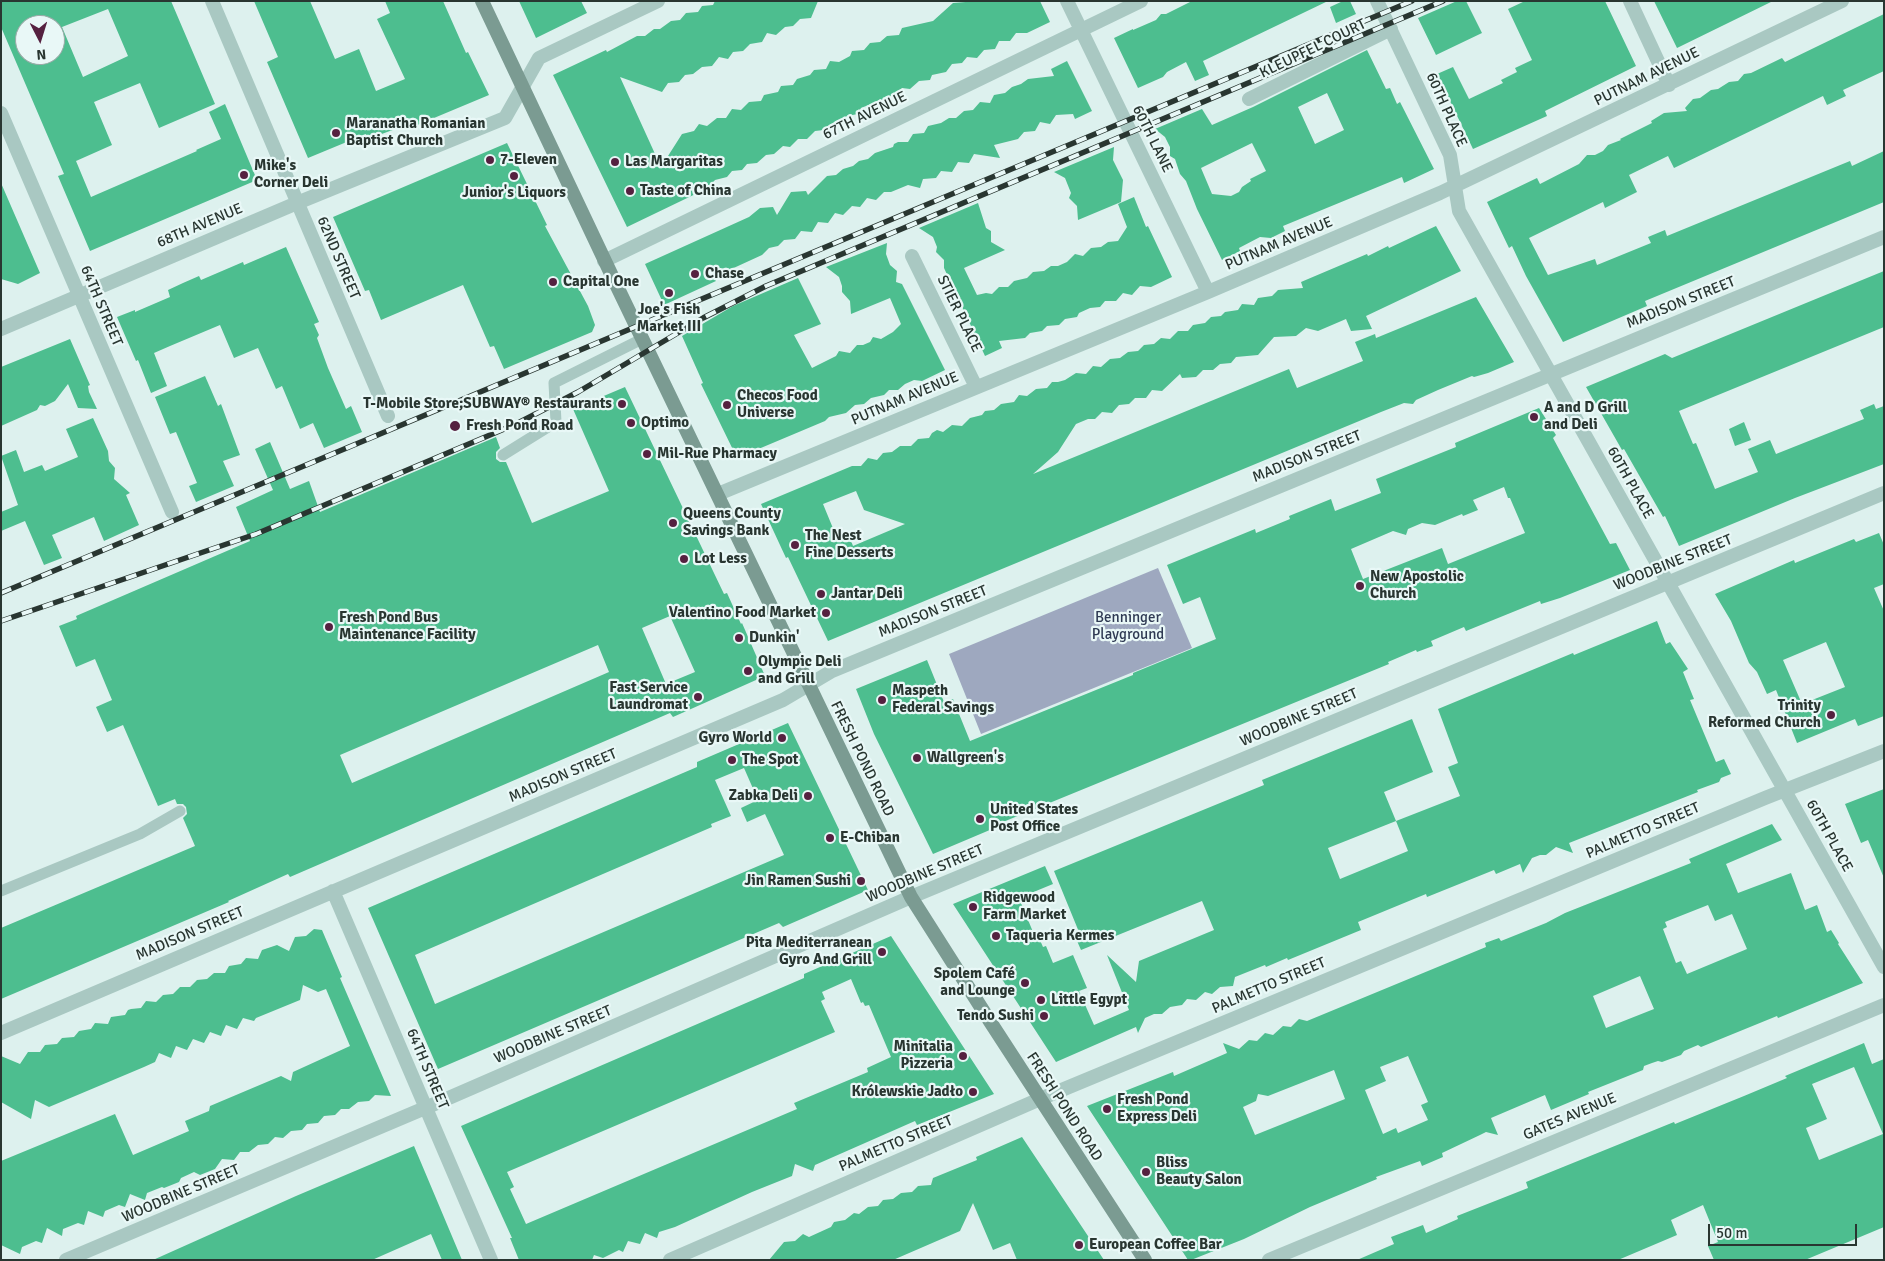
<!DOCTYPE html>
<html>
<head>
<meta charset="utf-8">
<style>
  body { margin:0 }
  #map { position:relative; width:1885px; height:1261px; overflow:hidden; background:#ddf1ee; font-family:Signika,sans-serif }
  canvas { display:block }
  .frame { position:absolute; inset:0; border:2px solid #293631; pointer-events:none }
  .north { position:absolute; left:15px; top:15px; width:50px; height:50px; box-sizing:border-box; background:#e9f8f7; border:1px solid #9caaa8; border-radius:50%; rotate:175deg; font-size:14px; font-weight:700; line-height:20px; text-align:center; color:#293631 }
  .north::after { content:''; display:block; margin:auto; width:18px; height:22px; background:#552140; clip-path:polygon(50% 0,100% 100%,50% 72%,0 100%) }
  .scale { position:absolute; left:1708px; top:1224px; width:149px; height:22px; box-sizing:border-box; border:2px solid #293631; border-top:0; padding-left:6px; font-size:15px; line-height:18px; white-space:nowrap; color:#293631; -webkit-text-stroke:4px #e9f8f7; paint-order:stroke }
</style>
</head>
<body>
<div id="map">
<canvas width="1885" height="1261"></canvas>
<div class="frame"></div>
<div class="north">N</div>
<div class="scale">50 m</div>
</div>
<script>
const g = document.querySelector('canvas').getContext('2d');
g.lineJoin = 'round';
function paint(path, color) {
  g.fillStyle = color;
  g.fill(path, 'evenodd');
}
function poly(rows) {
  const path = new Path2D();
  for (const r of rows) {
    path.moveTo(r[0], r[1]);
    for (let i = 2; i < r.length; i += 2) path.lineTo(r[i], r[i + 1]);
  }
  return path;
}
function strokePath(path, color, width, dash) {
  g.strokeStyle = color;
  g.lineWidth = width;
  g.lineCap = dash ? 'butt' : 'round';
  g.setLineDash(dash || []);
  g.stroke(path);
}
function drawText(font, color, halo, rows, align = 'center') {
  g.font = font + ' Signika,sans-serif';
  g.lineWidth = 4.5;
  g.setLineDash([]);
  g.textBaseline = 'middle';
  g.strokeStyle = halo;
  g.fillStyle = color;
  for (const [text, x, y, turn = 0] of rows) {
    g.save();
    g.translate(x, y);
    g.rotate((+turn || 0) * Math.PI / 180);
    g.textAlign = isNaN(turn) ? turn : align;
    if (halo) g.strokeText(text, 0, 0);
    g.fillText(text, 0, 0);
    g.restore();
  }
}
paint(poly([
  [1158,568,1192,648,981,734,949,654]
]), '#9ea8bf');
paint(poly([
  [1,1,171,1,215,104,159,128,140,83,94,102,112,145,76,161,91,197,197,151,196,150,221,139,209,112,225,104,257,180,90,251,58,176,64,174,1,27],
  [108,9,128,56,83,77,62,27],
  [25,25,55,25,55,55,25,55],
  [254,1,310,1,335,59,359,49,376,91,405,79,377,19,390,13,385,1,443,1,466,53,468,52,489,95,410,128,409,124,368,139,366,134,308,158,267,62,278,57],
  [519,1,581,1,587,13,536,38],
  [715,1,818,1,811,18,800,19,793,26,785,27,776,35,767,33,762,42,750,44,743,51,733,52,728,59,719,57,712,66,702,67,693,74,685,75,679,82,668,83,662,92,620,77,661,167,682,134,694,131,699,124,707,126,717,118,726,118,732,109,741,110,749,102,761,101,764,95,778,92,781,86,793,85,797,79,810,75,814,70,826,69,830,61,839,62,850,56,852,51,864,50,870,43,880,42,887,36,899,35,902,28,933,21,953,3,978,1,1040,1,1050,22,1027,33,1016,33,1010,41,999,41,995,49,984,50,977,58,967,57,962,63,952,64,946,72,932,75,930,80,919,81,910,89,902,88,895,98,886,96,878,105,871,104,861,108,858,114,847,116,840,123,831,124,824,130,815,131,807,139,798,139,790,147,783,146,774,154,766,155,757,163,747,164,742,170,732,171,727,177,715,180,708,188,627,227,553,75,606,50,607,52,637,36,645,36,654,29,660,29,671,21,680,20,686,13,698,12,702,6,713,5],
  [1192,1,1328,1,1203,61,1209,75,1195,81,1186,62,1167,72,1163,77,1138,88,1114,38,1133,29,1133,30,1156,20,1161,14,1166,14],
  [1343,1,1350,1,1356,14,1336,23,1330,7],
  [1457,1,1466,1,1482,33,1436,55,1418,18],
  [1525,1,1605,1,1636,66,1545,111,1547,116,1473,149,1437,74,1453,67,1469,99,1503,83,1501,80,1517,72,1515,68,1532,60,1508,9],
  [1654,1,1773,1,1677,48],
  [1884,14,1884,71,1843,90,1846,96,1827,105,1823,96,1674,168,1668,156,1629,175,1637,192,1605,208,1603,202,1529,238,1548,275,1595,259,1597,265,1651,243,1648,237,1665,230,1667,236,1850,161,1852,166,1884,151,1884,202,1645,301,1647,306,1563,342,1526,276,1512,246,1509,248,1487,202,1537,178,1540,184,1579,164,1587,155,1595,155,1603,151,1608,145,1621,140,1620,139,1652,123,1651,121,1664,113,1687,111,1685,108,1693,99,1700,98,1711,90,1718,89,1729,82,1738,81,1744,74,1751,73,1782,58,1785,62],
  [1367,50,1386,89,1390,88,1397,104,1400,102,1434,169,1404,183,1402,177,1283,226,1285,231,1271,238,1260,237,1239,248,1240,251,1222,260,1197,209,1186,181,1180,174,1175,159,1170,156,1170,147,1165,137,1155,129,1202,109,1212,125,1253,107],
  [1327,93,1344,130,1315,144,1298,107],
  [1252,143,1266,171,1250,179,1251,181,1242,187,1239,192,1231,196,1212,194,1201,168],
  [1067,61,1092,111,1075,119,1073,114,1056,115,1050,124,1040,122,1035,131,1024,132,1018,139,994,145,1000,158,974,154,969,163,958,162,952,172,941,171,936,178,923,179,920,188,908,185,891,192,884,192,876,200,867,198,860,207,852,206,843,215,835,213,828,223,818,222,812,232,801,231,795,239,784,240,778,246,769,248,762,255,714,277,716,281,664,305,645,264,749,217,760,208,773,207,777,215,791,192,806,191,808,195,827,176,836,175,843,169,853,166,859,161,868,159,875,153,893,147,894,144,898,142,908,142,913,134,924,133,928,126,941,123,949,118,956,118,964,111,973,110,980,102,990,103,994,95,1005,93,1012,87,1021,84,1028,79,1054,76,1051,69],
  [507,143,547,225,545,226,588,306,595,325,592,332,504,369,494,346,490,347,463,285,381,320,369,290,365,291,333,217],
  [1114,147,1113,160,1123,180,1121,202,1078,220,1077,206,1069,198,1071,193,1065,178,1054,172],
  [1,183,40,273,18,284,1,279],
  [1134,197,1146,227,1148,226,1172,277,1151,287,1140,286,1132,295,1123,293,1116,301,1105,301,1100,307,1090,308,1079,313,1077,317,1065,319,1059,325,1047,326,1042,331,1030,333,1025,338,999,341,1002,348,985,356,944,268,944,260,936,252,937,247,933,237,919,228,978,203,986,228,991,231,991,242,1005,250,964,268,977,295,986,293,992,294,999,287,1008,287,1014,281,1027,278,1033,272,1044,271,1051,266,1058,266,1067,262,1075,254,1083,256,1091,248,1101,247,1108,242,1118,241,1127,227,1118,204],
  [1436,226,1461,271,1366,316,1372,329,1351,331,1346,319,1318,331,1306,328,1296,336,1274,337,1258,355,1236,357,1231,363,1220,364,1213,370,1203,370,1196,377,1182,378,1180,374,1162,391,1152,390,1146,398,1135,398,1129,404,1119,405,1112,413,1102,412,1095,419,1088,419,1076,424,1058,452,1033,474,1289,369,1297,388,1363,361,1355,342,1375,334,1376,338,1476,297,1514,362,1488,373,1474,377,1472,376,1438,390,1416,400,1413,404,1404,403,1381,412,828,641,788,557,786,558,761,504,852,466,861,466,868,458,877,460,883,453,892,452,900,446,911,446,918,439,929,438,932,433,937,430,943,432,952,425,962,426,970,418,982,415,985,411,994,410,1001,404,1014,402,1019,395,1027,396,1036,389,1047,388,1052,382,1058,382,1065,380,1076,373,1086,374,1093,366,1101,367,1110,359,1120,358,1128,352,1138,351,1144,345,1154,344,1161,338,1170,339,1178,331,1188,331,1193,325,1205,323,1211,317,1221,316,1225,312,1238,310,1242,304,1254,305,1258,298,1272,296,1278,290,1303,288,1301,282,1367,254,1368,256,1388,246,1389,248],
  [856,491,864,510,905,524,853,546,848,533,837,538,823,504],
  [887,243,886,254,890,265,897,271,896,282,902,284,945,370,922,381,914,380,905,384,898,390,889,390,884,395,871,398,864,404,855,405,846,413,829,417,825,421,737,458,701,384,703,383,682,336,733,306,798,278,821,324,794,335,812,368,836,356,839,351,850,353,857,345,863,345,870,342,873,337,881,339,893,332,901,324,890,298,851,314,850,301,842,292,842,286,839,277,826,267],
  [286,247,319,322,314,324,319,335,317,338,328,368,346,409,351,406,362,432,324,448,313,423,300,429,282,386,276,389,258,348,234,358,220,325,170,346,154,353,167,386,151,393,138,360,136,361,117,317,135,310,135,312,170,297,168,290,183,283,199,276,201,280,243,262,244,265],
  [1884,271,1884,327,1679,411,1693,444,1696,443,1715,489,1758,472,1748,449,1770,440,1776,454,1864,419,1860,410,1874,404,1876,409,1884,406,1884,464,1795,498,1679,546,1665,516,1663,517,1624,449,1622,450,1586,387,1665,354,1672,358],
  [70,339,90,385,88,386,89,392,97,409,78,408,68,384,55,401,45,406,40,405,37,410,1,426,1,367],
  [205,376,218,406,221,404,240,455,223,461,234,486,196,502,189,486,197,483,176,432,170,434,155,397],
  [625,387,724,594,727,593,741,624,742,623,765,676,673,717,670,713,290,877,288,874,228,901,229,902,1,999,1,928,195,846,183,818,187,814,186,807,183,804,177,804,175,799,158,806,123,725,107,732,96,707,112,700,95,659,76,667,59,626,77,619,76,616,250,541,236,507,273,490,255,449,270,442,290,489,309,481,320,512,496,437,500,448,496,452,496,459,500,462,506,462,532,523,609,491,573,409],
  [670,616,695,672,666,684,642,628],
  [598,645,609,672,352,783,340,755],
  [1539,408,1556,435,1553,438,1610,544,1616,543,1630,570,1560,598,1541,604,1540,601,1466,631,1464,627,1431,641,1433,646,1417,652,1416,650,1388,662,1389,664,1003,822,1004,824,933,854,874,734,856,689,927,660,944,702,953,699,970,741,1133,675,1133,673,1216,639,1200,597,1183,604,1167,565,1255,529,1256,533,1290,519,1289,516,1331,499,1335,511,1381,493,1376,479,1456,447,1455,443],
  [1504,487,1508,498,1510,498,1525,533,1448,564,1442,548,1363,579,1351,549,1393,531,1406,535,1408,529,1422,523,1435,525,1462,514,1463,516,1478,510,1473,500],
  [93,418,108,451,109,461,115,468,114,479,130,493,126,495,139,525,104,541,94,517,52,535,62,558,44,565,25,521,1,531,1,512,18,505,1,456,16,450,24,472,42,465,45,471,78,457,66,429],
  [1744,422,1751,440,1735,446,1729,429],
  [1879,533,1884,545,1884,584,1874,588,1884,611,1884,716,1858,726,1855,719,1797,743,1776,690,1767,694,1757,672,1749,663,1731,621,1715,594,1794,560,1795,563,1854,539,1856,542],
  [1826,642,1845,687,1802,704,1783,660],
  [1657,621,1666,644,1670,642,1688,669,1683,672,1694,699,1690,700,1716,762,1724,759,1731,774,1721,778,1719,782,1697,790,1698,792,1569,843,1573,853,1556,847,1546,855,1540,855,1532,858,1523,873,1520,864,1496,874,1494,870,1427,897,1426,894,1358,922,1361,930,1288,960,1287,958,1266,967,1265,965,1235,977,1233,986,1220,987,1212,994,1205,992,1196,1000,1187,999,1182,1005,1170,1007,1162,1014,1154,1014,1145,1018,1138,1033,1136,1027,1056,1062,953,904,1045,866,1053,884,1019,898,1033,932,1036,931,1043,947,1046,946,1053,963,1073,955,1087,988,1079,991,1094,1025,1129,1010,1107,955,1136,982,1139,961,1214,930,1202,901,1081,950,1074,934,1079,932,1054,871,1264,785,1262,780,1412,719,1433,772,1384,792,1396,821,1328,848,1340,879,1408,851,1396,821,1460,796,1448,767,1458,763,1438,709,1573,653,1574,655],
  [788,723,868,890,783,927,779,923,438,1069,368,908,697,767,697,762],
  [744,768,758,800,741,808,747,822,765,814,784,855,435,1004,415,955,712,827,711,824,731,816,715,780],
  [1884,789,1884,878,1868,840,1861,843,1845,804],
  [1772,824,1782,840,1726,864,1738,893,1791,873,1805,910,1817,905,1827,932,1831,930,1839,943,1838,944,1863,983,1778,1018,1777,1016,1701,1047,1698,1045,1684,1051,1681,1055,1662,1062,1658,1061,1652,1063,1644,1066,1643,1070,1588,1092,1589,1094,1551,1110,1545,1095,1491,1118,1498,1135,1486,1132,1480,1135,1442,1153,1443,1157,1422,1166,1420,1161,1376,1177,1377,1179,1310,1207,1244,1239,1191,1260,1188,1260,1087,1106,1173,1072,1174,1076,1227,1053,1223,1043,1239,1049,1249,1040,1257,1041,1265,1033,1273,1035,1283,1026,1291,1027,1299,1019,1307,1021,1486,947,1485,943,1499,938,1501,941,1546,923,1565,913,1691,863,1689,859],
  [1708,905,1715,921,1732,914,1747,949,1687,974,1681,961,1676,963,1663,929,1667,927,1665,922],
  [1640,976,1654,1009,1606,1028,1593,996],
  [1408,1056,1428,1102,1421,1105,1428,1120,1398,1133,1396,1128,1383,1134,1365,1090,1386,1081,1380,1067],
  [1334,1070,1345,1099,1255,1135,1243,1107,1256,1101,1258,1094,1268,1096],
  [314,929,322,930,342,977,340,978,391,1096,375,1095,369,1101,358,1102,349,1109,341,1109,335,1115,324,1116,318,1123,307,1124,302,1130,291,1131,283,1138,275,1137,268,1144,258,1145,249,1152,240,1152,234,1160,222,1159,215,1169,200,1175,194,1172,181,1178,179,1182,164,1188,162,1187,147,1193,145,1200,130,1194,125,1207,119,1205,105,1211,103,1217,88,1211,84,1225,78,1223,63,1229,62,1236,47,1228,42,1243,36,1241,22,1247,20,1254,1,1245,1,1161,115,1114,133,1155,189,1131,185,1121,209,1111,210,1106,281,1076,291,1081,293,1072,350,1046,326,989,318,992,303,985,300,1000,256,1018,254,1021,243,1018,237,1029,226,1025,221,1036,210,1032,204,1043,193,1039,187,1050,176,1046,171,1058,159,1053,155,1062,144,1067,49,1107,35,1100,31,1119,1,1102,1,1056,20,1064,28,1052,40,1052,45,1045,57,1044,62,1038,74,1037,79,1031,91,1029,95,1023,108,1024,111,1017,125,1015,128,1010,131,1009,141,1008,146,1001,156,1002,163,995,173,994,180,987,190,987,197,980,207,979,214,973,225,973,229,966,241,964,246,958,258,959,262,950,277,945,289,951,295,937,306,936],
  [891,936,994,1094,917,1125,915,1121,815,1165,813,1171,795,1164,792,1176,752,1192,675,1227,659,1232,657,1238,645,1233,640,1244,628,1241,623,1252,619,1250,603,1258,594,1255,592,1260,519,1260,510,1238,512,1238,461,1126,804,978,804,974],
  [851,979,861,1003,863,1002,865,1006,869,1005,891,1057,867,1068,868,1072,794,1103,797,1109,526,1224,510,1189,514,1187,507,1172,835,1032,821,1001,825,999,822,992],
  [1864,1043,1872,1064,1884,1059,1884,1227,1805,1260,1714,1260,1708,1246,1718,1242,1703,1205,1671,1220,1677,1235,1618,1260,1357,1260,1394,1244,1391,1237,1423,1225,1426,1233,1458,1219,1457,1216,1528,1188,1526,1182,1674,1122,1675,1124,1744,1096,1787,1078,1785,1076],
  [1854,1067,1883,1134,1819,1160,1806,1128,1827,1119,1812,1084],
  [1022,1137,1104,1260,1017,1260,1010,1243,993,1250,973,1203,960,1231,893,1260,769,1260,784,1242,795,1241,803,1234,809,1237,831,1227,834,1222,845,1220,854,1213,859,1214,868,1207,878,1206,883,1200,893,1199,901,1193,912,1192,918,1186,931,1185,933,1178,977,1160,976,1157],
  [414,1146,462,1260,442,1260,431,1234,372,1260,153,1260,296,1196]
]), '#4dbe8f');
strokePath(poly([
  [503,455,556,422,554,383,642,339],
  [1,891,140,834,180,811]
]), '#a9c8c2', 11);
strokePath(poly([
  [212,1,388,416],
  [1067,1,1208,292],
  [1377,1,1450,155,1459,211,1884,967],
  [1630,1,1669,85],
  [1249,99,1391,29],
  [1,113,172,512],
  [912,256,976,387],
  [604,261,1141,1],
  [1,329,297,203,505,118,539,58,658,1],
  [718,494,1208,292,1440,193,1842,1],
  [333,891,491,1260],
  [1,1033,783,700,832,671,1884,237],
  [66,1260,444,1100,911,897,1884,493],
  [670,1260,1040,1099,1765,798,1884,751],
  [1269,1260,1884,1005]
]), '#a9c8c2', 14);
strokePath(poly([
  [482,1,613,278,911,897,991,1023,1145,1260]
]), '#7b9b92', 14);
const rail = poly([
  [1,593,1412,1],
  [1,621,256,534,516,424,578,392,703,318,766,286,1443,1]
]);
strokePath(rail, '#293631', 5.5);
strokePath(rail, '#e9f8f7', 4, [11]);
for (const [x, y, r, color] of [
  [336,133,5,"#552140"],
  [490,160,5,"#552140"],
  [615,162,5,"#552140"],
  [244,175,5,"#552140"],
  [514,176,5,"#552140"],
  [630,191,5,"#552140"],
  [695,274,5,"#552140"],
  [553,282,5,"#552140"],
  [669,293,5,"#552140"],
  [622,404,5,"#552140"],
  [727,405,5,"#552140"],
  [1534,417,5,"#552140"],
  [631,423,5,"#552140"],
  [455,426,6,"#552140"],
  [647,454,5,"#552140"],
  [673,523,5,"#552140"],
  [795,545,5,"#552140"],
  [684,559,5,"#552140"],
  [1360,586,5,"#552140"],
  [821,594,5,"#552140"],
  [826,613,5,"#552140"],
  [329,627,5,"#552140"],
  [739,638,5,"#552140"],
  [748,671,5,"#552140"],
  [698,697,5,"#552140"],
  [882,700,5,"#552140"],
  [1831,715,5,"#552140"],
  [782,738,5,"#552140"],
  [917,758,5,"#552140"],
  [732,760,5,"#552140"],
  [808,796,5,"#552140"],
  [980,819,5,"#552140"],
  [830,838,5,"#552140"],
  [861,881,5,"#552140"],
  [973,907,5,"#552140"],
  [996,936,5,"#552140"],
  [882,952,5,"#552140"],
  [1025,983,5,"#552140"],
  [1041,1000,5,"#552140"],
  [1044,1016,5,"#552140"],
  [963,1056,5,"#552140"],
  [973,1092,5,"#552140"],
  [1107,1109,5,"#552140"],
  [1146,1172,5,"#552140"],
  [1079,1245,5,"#552140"]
]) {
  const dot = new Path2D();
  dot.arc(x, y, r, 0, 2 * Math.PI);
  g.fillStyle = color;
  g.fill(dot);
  strokePath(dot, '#e9f8f7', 2);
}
drawText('15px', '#293631', '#e9f8f7', [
  ["KLEUPFEL COURT",1313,49,-26],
  ["PUTNAM AVENUE",1647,77,-26],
  ["60TH PLACE",1446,110,66],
  ["67TH AVENUE",865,116,-26],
  ["60TH LANE",1152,139,64],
  ["68TH AVENUE",200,226,-23],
  ["PUTNAM AVENUE",1279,244,-23],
  ["62ND STREET",338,258,67],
  ["MADISON STREET",1681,303,-22],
  ["64TH STREET",101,306,67],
  ["STIER PLACE",959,314,64],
  ["PUTNAM AVENUE",905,399,-23],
  ["MADISON STREET",1307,457,-22],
  ["60TH PLACE",1630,483,61],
  ["WOODBINE STREET",1673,563,-22],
  ["MADISON STREET",933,612,-22],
  ["WOODBINE STREET",1299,718,-23],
  ["FRESH POND ROAD",862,759,64],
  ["MADISON STREET",563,776,-23],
  ["PALMETTO STREET",1643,831,-23],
  ["60TH PLACE",1829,836,61],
  ["WOODBINE STREET",925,874,-23],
  ["MADISON STREET",190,934,-23],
  ["PALMETTO STREET",1269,986,-23],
  ["WOODBINE STREET",553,1035,-23],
  ["64TH STREET",427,1069,67],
  ["FRESH POND ROAD",1064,1107,57],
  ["GATES AVENUE",1570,1117,-23],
  ["PALMETTO STREET",896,1144,-23],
  ["WOODBINE STREET",181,1194,-23]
]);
drawText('bold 15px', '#293631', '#e9f8f7', [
  ["Maranatha Romanian",346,124],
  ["Baptist Church",346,141],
  ["7-Eleven",500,160],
  ["Las Margaritas",625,162],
  ["Mike's",254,166],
  ["Corner Deli",254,183],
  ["Taste of China",640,191],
  ["Junior's Liquors",514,193,"center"],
  ["Chase",705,274],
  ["Capital One",563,282],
  ["Joe's Fish",669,310,"center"],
  ["Market III",669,327,"center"],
  ["Checos Food",737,396],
  ["Universe",737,413],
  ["T-Mobile Store;SUBWAY® Restaurants",612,404,"right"],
  ["A and D Grill",1544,408],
  ["and Deli",1544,425],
  ["Optimo",641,423],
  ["Fresh Pond Road",466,426],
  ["Mil-Rue Pharmacy",657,454],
  ["Queens County",683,514],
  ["Savings Bank",683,531],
  ["The Nest",805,536],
  ["Fine Desserts",805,553],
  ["Lot Less",694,559],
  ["New Apostolic",1370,577],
  ["Church",1370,594],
  ["Jantar Deli",831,594],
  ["Valentino Food Market",816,613,"right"],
  ["Fresh Pond Bus",339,618],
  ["Maintenance Facility",339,635],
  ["Dunkin'",749,638],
  ["Olympic Deli",758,662],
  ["and Grill",758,679],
  ["Fast Service",688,688,"right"],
  ["Laundromat",688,705,"right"],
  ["Maspeth",892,691],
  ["Federal Savings",892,708],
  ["Trinity",1821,706,"right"],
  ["Reformed Church",1821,723,"right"],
  ["Gyro World",772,738,"right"],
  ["Wallgreen's",927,758],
  ["The Spot",742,760],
  ["Zabka Deli",798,796,"right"],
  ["United States",990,810],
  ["Post Office",990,827],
  ["E-Chiban",840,838],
  ["Jin Ramen Sushi",851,881,"right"],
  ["Ridgewood",983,898],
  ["Farm Market",983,915],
  ["Taqueria Kermes",1006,936],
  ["Pita Mediterranean",872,943,"right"],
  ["Gyro And Grill",872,960,"right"],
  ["Spolem Café",1015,974,"right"],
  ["and Lounge",1015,991,"right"],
  ["Little Egypt",1051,1000],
  ["Tendo Sushi",1034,1016,"right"],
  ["Minitalia",953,1047,"right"],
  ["Pizzeria",953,1064,"right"],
  ["Królewskie Jadło",963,1092,"right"],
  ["Fresh Pond",1117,1100],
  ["Express Deli",1117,1117],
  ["Bliss",1156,1163],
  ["Beauty Salon",1156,1180],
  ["European Coffee Bar",1089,1245]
], 'left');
drawText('15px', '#2e3952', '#e9f8f7', [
  ["Benninger",1128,618],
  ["Playground",1128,635]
]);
</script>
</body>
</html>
